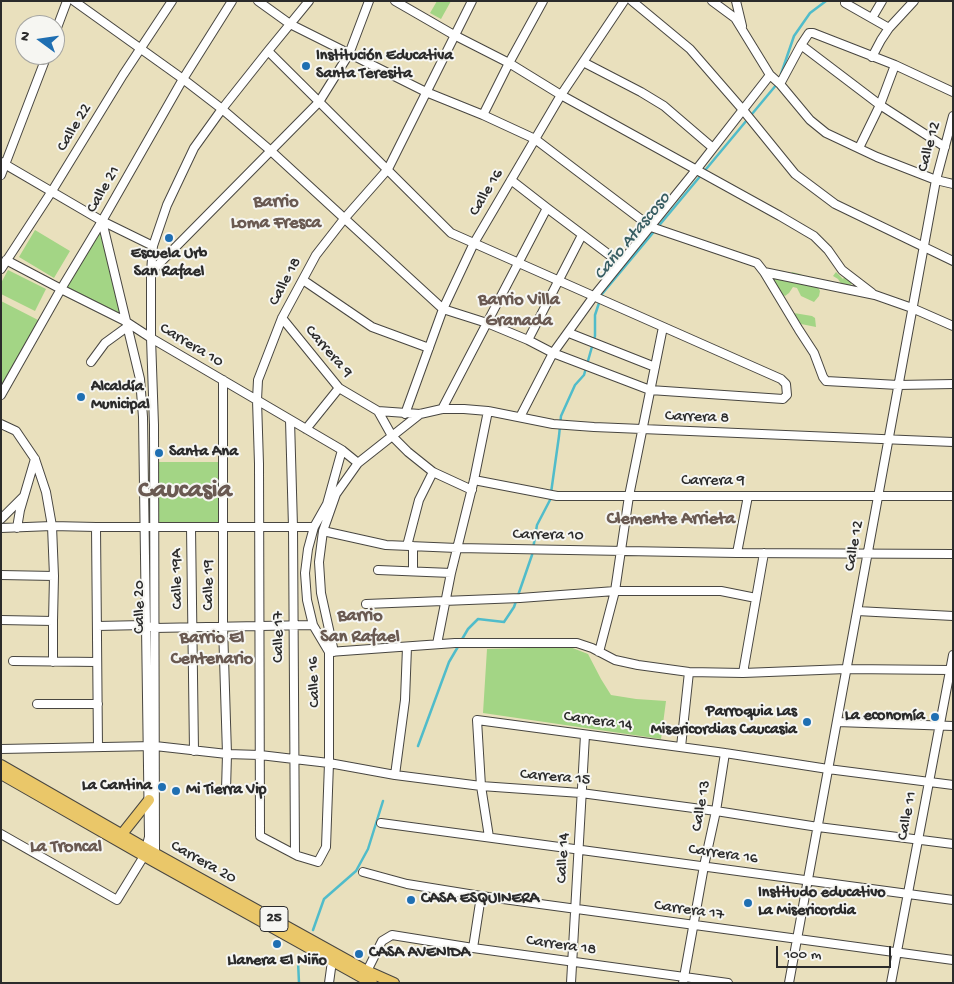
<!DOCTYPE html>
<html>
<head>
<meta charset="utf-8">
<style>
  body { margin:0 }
  #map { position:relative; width:954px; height:984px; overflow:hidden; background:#e9e0bd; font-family:"Gochi Hand",sans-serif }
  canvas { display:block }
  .frame { position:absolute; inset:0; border:2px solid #2b2b2b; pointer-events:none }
  .north { position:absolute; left:15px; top:15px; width:50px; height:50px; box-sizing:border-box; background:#f6f6f2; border:1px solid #a5a5a2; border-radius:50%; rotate:284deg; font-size:14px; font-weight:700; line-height:20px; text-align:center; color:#2b2b2b }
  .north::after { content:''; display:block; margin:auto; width:18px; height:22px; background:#1f6fb2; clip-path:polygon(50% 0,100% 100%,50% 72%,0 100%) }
  .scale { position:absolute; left:776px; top:946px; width:115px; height:22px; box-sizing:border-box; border:2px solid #2b2b2b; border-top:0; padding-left:6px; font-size:15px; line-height:18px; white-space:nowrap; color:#2b2b2b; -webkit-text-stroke:4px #f6f6f2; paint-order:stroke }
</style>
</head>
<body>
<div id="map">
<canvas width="954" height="984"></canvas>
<div class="frame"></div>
<div class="north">N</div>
<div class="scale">100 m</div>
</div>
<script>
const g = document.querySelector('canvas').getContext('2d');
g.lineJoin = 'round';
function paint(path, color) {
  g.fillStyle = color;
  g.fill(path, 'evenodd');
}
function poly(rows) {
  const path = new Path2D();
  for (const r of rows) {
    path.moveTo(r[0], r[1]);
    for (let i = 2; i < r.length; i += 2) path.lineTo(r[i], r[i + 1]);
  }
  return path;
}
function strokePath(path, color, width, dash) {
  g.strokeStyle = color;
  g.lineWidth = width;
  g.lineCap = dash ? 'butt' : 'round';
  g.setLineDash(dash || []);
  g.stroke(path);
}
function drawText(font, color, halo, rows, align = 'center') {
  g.font = font + ' "Gochi Hand",sans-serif';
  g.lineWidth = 4;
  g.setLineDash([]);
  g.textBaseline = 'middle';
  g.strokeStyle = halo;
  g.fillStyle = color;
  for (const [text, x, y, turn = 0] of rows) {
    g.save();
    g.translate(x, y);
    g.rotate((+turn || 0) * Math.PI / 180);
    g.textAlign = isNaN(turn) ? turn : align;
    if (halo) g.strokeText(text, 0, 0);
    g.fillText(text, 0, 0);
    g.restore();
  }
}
paint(poly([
  [437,1,451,1,441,19,430,13],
  [101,226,123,317,64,288],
  [35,230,70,251,54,278,19,257],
  [8,270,46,289,35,311,1,294,1,283],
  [792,272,800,274,814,280,820,291,819,296,814,302,801,296,797,288,793,287,789,293,785,296,779,292,769,275,786,280,788,278],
  [836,272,843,279,845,276,852,280,851,286,842,285,838,279,833,276],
  [1,301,40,321,1,391],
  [794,313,812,316,815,318,816,327,801,324],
  [157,462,220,462,221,523,157,523],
  [570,647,588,654,601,679,611,695,636,699,666,701,661,739,483,713,487,649]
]), '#a3d585');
strokePath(poly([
  [781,74,794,36,810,13,826,1],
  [461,641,468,629,478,619,504,622,514,607,532,555,537,525,550,500,559,436,561,416,575,385,584,375,595,336,595,315,602,294,777,84],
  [418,746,449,662,459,645],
  [313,930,324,899,356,871,368,849,383,801],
  [298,961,299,983]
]), '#50bcca', 2.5);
const minor = poly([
  [74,1,183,79,222,109,271,151,443,309,487,323,528,340,553,353,650,390,783,399,787,395,786,384,781,379,451,233,268,51],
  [258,1,290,24,426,92,483,115,535,139,651,227,757,263,764,272,875,295,912,308,953,326],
  [395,1,454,35,509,63,561,95,780,216,814,236,828,250,842,270,872,293],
  [632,1,690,49,743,110,795,174,835,204,953,261],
  [712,1,735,18,770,75,780,84,810,120,826,133,877,157,936,180,953,184],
  [736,1,742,26],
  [845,3,889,28],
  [872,18,882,1],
  [55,33,67,1],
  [801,45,880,105,945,147],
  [872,57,881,40,889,28,914,1],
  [583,62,641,92,664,106,713,148],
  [780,84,801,45,809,33,813,33,895,65,953,92],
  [483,115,509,63,543,1],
  [859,148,880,105,895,65],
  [1,162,102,221,153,246],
  [1,175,47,55],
  [511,180,547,208,620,263],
  [6,260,61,289,125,321,151,338,342,450,358,463],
  [1,269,52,191,123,75,172,1],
  [151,272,319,102,349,54,369,1],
  [764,272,799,330,814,353,823,377,826,381,898,385,953,384],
  [303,280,372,327,429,348],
  [282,318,339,388,378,411,392,436,408,452,433,472,472,490],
  [569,333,655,367],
  [528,340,582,235],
  [91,362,105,343,127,327],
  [223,380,223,626,227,754,226,790],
  [1,395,61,289,102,221,183,79,232,1],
  [442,409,547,208],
  [378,411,420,414,442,409,464,409,488,411,553,424,594,427,953,442],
  [405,414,443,309,474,243,561,95,624,1],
  [520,417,553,353,594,296,696,170,770,75],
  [290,420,293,527,295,854],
  [1,424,16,431,35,459,46,492,52,526,54,576,53,621,53,662],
  [306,429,339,388],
  [342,450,327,504,314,527,308,549,305,573,307,600,313,625,329,652,329,763,326,847,318,862,298,856,260,836,259,464,257,400,258,380,282,318,316,255,344,219,388,169,472,1],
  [474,480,557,496,953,496],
  [1,519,23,497],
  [96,527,98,747],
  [191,527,194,751],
  [1,528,52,526,96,527,314,527],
  [17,528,20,510,35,459],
  [323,531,386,545,457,548,737,553,953,554],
  [407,546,419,500,433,472],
  [413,546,413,571],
  [737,553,748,496],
  [378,570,451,573],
  [1,575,54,576],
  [366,604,520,598,615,591,721,591,756,598],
  [857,611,953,616],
  [1,620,53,621],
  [97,626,144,625,154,628,313,625],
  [437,644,451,573,474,480,488,411],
  [329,652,455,643,577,643,592,648,615,660,638,665,689,672,743,673,846,669,950,670],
  [334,652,321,593,319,562,323,531,336,494,358,463,420,414],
  [599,652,615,591,629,496,663,327],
  [13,661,97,662],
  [743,673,764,553],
  [37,704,98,704],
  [837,722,953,726],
  [681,747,689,672],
  [1,749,155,746,227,754,260,755,294,759,329,763,395,775,481,786,581,793,716,811,818,827,953,844],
  [395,775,405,700,407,647],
  [381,823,953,900],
  [1,834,117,900,144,856,149,837,143,417,140,379,102,221],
  [489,837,481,786,477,720,725,753,828,769,953,785],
  [154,858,155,853,154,425,151,338,151,272,153,246,167,205,194,148,222,109,268,51,309,1],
  [363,872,407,884,481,896,953,960],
  [473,948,481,896],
  [367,971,382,941,392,935,473,948,728,983],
  [329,983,332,961],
  [571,983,585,735],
  [683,983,704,866,716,811,725,753],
  [789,983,936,180,953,116],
  [891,983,953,655]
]);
const major = poly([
  [1,765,147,849,367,971,394,983],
  [1,774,153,861,372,983],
  [122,834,149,800]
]);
strokePath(minor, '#484641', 10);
strokePath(major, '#484641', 12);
strokePath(minor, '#fff', 8);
strokePath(major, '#eac769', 10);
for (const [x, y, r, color] of [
  [306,66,5,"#1f6fb2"],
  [169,238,5,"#1f6fb2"],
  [81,397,5,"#1f6fb2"],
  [159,453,5,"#1f6fb2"],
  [935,717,5,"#1f6fb2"],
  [807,722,5,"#1f6fb2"],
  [162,787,5,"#1f6fb2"],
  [176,791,5,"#1f6fb2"],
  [411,900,5,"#1f6fb2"],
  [748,903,5,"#1f6fb2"],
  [277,944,5,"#1f6fb2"],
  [359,954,5,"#1f6fb2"]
]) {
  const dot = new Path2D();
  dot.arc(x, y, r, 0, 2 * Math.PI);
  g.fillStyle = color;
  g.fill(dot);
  strokePath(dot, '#f6f6f2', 2);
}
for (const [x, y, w] of [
  [274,919,28]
]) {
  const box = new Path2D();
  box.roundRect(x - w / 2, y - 12.5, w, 25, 4);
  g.fillStyle = '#f6f6f2';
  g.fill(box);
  strokePath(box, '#2b2b2b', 1);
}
drawText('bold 15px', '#2b2b2b', null, [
  ["25",274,919]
]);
drawText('bold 16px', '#2b2b2b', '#f6f6f2', [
  ["Institución Educativa",316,57],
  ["Santa Teresita",316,75],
  ["Escuela Urb",169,255,"center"],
  ["San Rafael",169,273,"center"],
  ["Alcaldía",91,388],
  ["Municipal",91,406],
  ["Santa Ana",169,453],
  ["Parroquia Las",797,713,"right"],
  ["Misericordias Caucasia",797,731,"right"],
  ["La economía",925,717,"right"],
  ["La Cantina",152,787,"right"],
  ["Mi Tierra Vip",186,791],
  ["Institudo educativo",758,894],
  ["La Misericordia",758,912],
  ["CASA ESQUINERA",421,900],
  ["CASA AVENIDA",369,954],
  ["Llanera El Niño",277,962,"center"]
], 'left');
drawText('16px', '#2b2b2b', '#f6f6f2', [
  ["Calle 22",75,128,-59],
  ["Calle 12",930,147,-75],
  ["Calle 21",104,190,-60],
  ["Calle 16",487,193,-59],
  ["Calle 18",286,282,-62],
  ["Carrera 10",191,346,31],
  ["Carrera 9",328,352,49],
  ["Carrera 8",697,418,2],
  ["Carrera 9",713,482],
  ["Carrera 10",548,536,1],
  ["Calle 12",855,546,-80],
  ["Calle 19A",178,579,-91],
  ["Calle 19",210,585,-90],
  ["Calle 20",141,607,-90],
  ["Calle 17",280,637,-90],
  ["Calle 16",315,682,-92],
  ["Carrera 14",598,722,8],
  ["Carrera 15",555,778,5],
  ["Calle 13",702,806,-80],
  ["Calle 11",908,816,-79],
  ["Carrera 16",723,855,8],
  ["Calle 14",564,858,-87],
  ["Carrera 20",203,863,29],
  ["Carrera 17",689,911,8],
  ["Carrera 18",561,946,8]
]);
drawText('bold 18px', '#6a5a52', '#f6f6f2', [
  ["Barrio",276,203],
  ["Loma Fresca",276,224],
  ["Barrio Villa",519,301],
  ["Granada",519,322],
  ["Clemente Arrieta",671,520],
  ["Barrio",360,617],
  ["San Rafael",360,638],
  ["Barrio El",212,639],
  ["Centenario",212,660],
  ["La Troncal",66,848]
]);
drawText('italic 18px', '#385e63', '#f6f6f2', [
  ["Caño Atascoso",633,237,-50]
]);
drawText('bold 26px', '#6a5a52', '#f6f6f2', [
  ["Caucasia",185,492]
]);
</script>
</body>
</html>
